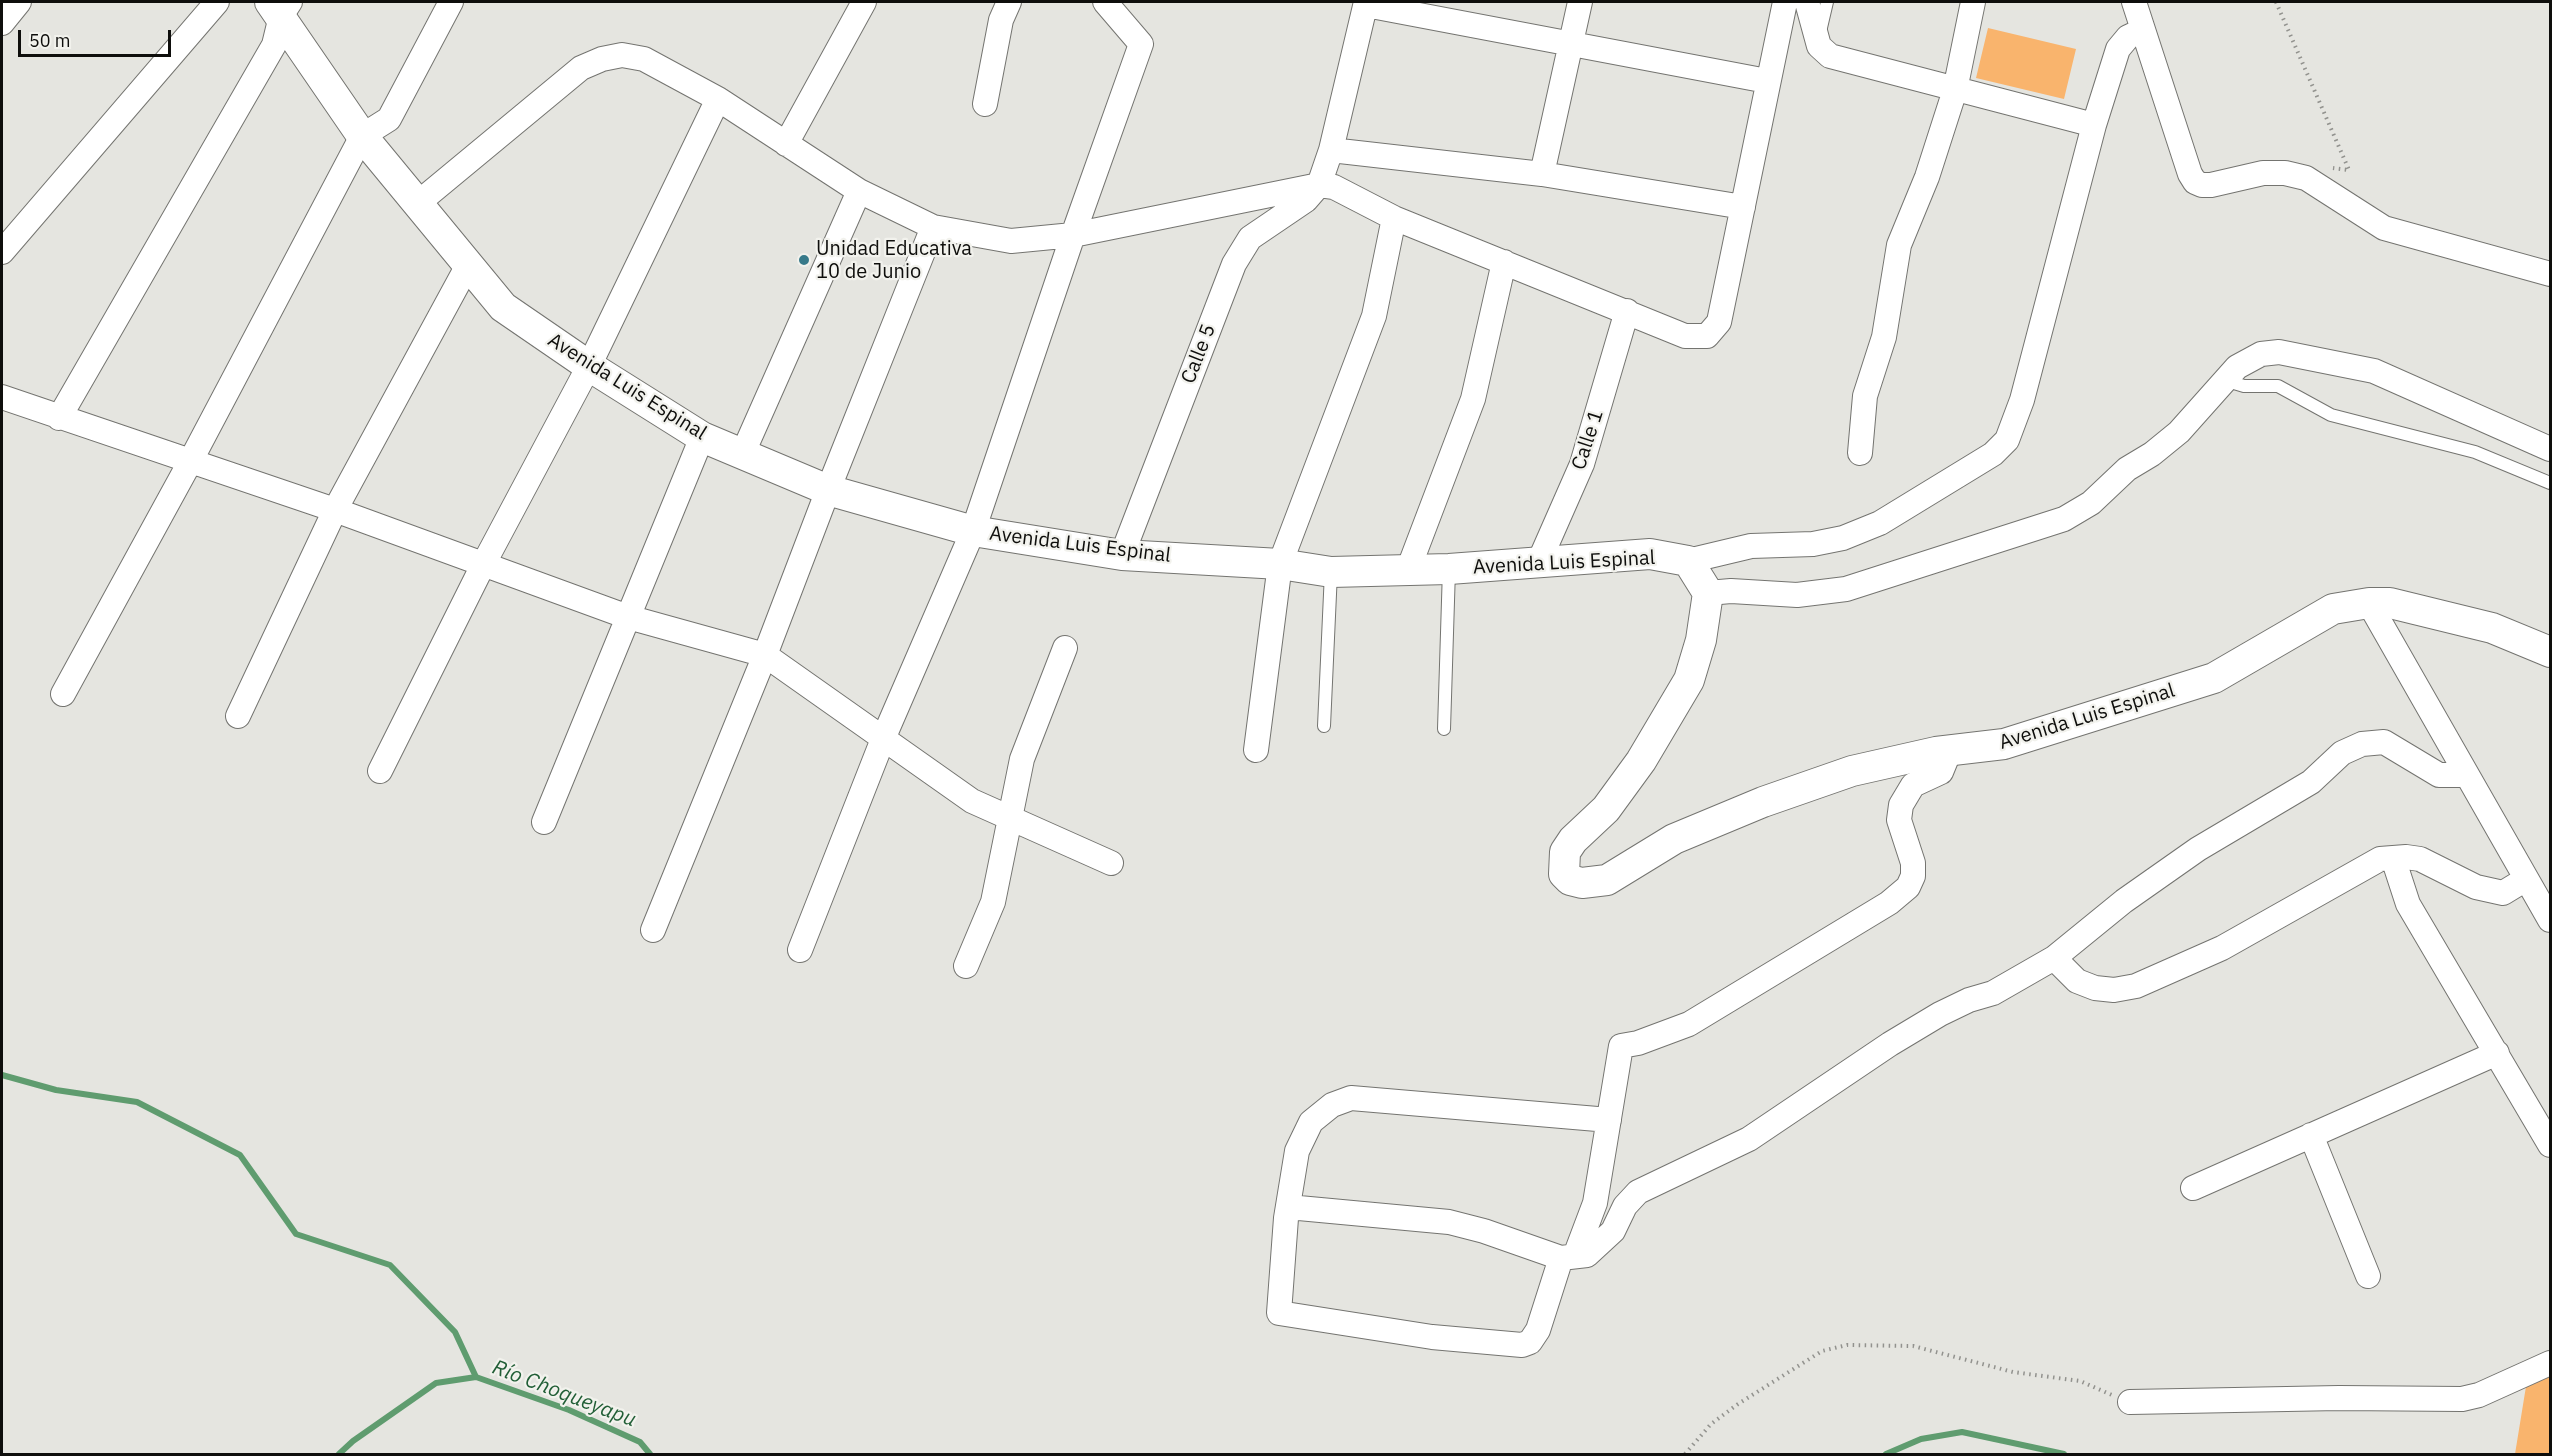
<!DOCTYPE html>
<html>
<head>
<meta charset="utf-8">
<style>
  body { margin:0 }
  #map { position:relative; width:2552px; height:1456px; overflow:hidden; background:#e5e5e0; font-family:"IBM Plex Sans",sans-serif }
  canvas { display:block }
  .frame { position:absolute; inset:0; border:3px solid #0e0e0c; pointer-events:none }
  .scale { position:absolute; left:18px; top:30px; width:153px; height:27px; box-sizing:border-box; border:3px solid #0e0e0c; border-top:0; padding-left:8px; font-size:18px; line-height:21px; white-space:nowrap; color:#0e0e0c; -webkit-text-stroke:4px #f2f2ed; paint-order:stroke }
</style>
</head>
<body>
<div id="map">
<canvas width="2552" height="1456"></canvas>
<div class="frame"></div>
<div class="scale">50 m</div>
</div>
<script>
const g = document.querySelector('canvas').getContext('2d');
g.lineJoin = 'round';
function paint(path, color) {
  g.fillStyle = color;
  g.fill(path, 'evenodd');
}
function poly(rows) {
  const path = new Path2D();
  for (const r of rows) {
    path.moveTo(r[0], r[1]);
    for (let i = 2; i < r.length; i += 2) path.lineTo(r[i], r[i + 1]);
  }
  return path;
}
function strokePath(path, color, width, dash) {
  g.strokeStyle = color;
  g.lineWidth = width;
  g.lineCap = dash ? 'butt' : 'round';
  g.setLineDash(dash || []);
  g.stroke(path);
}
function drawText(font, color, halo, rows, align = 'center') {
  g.font = font + ' "IBM Plex Sans",sans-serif';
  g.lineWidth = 4.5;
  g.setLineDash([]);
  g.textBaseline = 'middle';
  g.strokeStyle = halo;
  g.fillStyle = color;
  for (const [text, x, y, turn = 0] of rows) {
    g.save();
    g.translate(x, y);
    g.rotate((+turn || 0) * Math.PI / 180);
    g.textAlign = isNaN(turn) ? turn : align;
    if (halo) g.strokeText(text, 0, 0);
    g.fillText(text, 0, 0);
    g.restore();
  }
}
paint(poly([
  [1988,28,2076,49,2064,99,1976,78],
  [2529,1368,2550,1371,2550,1454,2515,1454]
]), '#f9b46d');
strokePath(poly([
  [2,1075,56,1090,137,1102,240,1155,296,1234,390,1265,455,1332,476,1377,569,1410,640,1442,650,1454],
  [339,1454,353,1441,436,1383,476,1377],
  [1886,1454,1921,1439,1962,1432,2064,1454]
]), '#5f9c6f', 6);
const service = poly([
  [1820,32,1827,2],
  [2224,380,2244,386,2278,386,2331,415,2475,452,2550,483],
  [1324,726,1331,572],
  [1444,729,1449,569]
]);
const minor = poly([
  [1807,2,1819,46,1830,56,2094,125],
  [2134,2,2190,174,2195,182,2202,185,2211,185,2263,173,2285,173,2306,178,2384,228,2550,274],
  [1366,5,1767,81],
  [2,23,19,2],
  [985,104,1001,20,1009,2],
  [786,144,864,2],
  [1331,150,1542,174,1743,207],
  [1542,174,1580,2],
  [418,203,581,68,602,59,622,55,644,59,718,99,859,191,933,227,1011,241,1073,235,1319,185,1334,187,1394,218,1685,336,1707,336,1719,322,1785,2],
  [2,252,217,2],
  [2,397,335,510,628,617,765,655,972,801,1111,863],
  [59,418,274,45,281,16,290,2],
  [1860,453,1865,396,1884,337,1899,245,1927,177,1955,90,1973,2],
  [742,455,859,191],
  [1122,555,1234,264,1250,238,1306,200,1319,185,1331,150,1366,2],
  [1688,561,1751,546,1813,544,1843,538,1880,523,1993,454,2007,440,2022,400,2094,125,2118,49,2128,37,2143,30],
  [1538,564,1582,464,1627,311],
  [1408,570,1473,399,1504,262],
  [1708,593,1731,591,1797,595,1846,589,2064,519,2091,503,2127,469,2152,454,2179,432,2237,367,2261,354,2279,352,2374,371,2550,449],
  [2369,603,2550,920],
  [63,694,190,462,362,136,389,119,451,2],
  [238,716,335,510,468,265],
  [1256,750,1280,564,1374,316,1394,218],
  [380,771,483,565,589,366,718,99],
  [544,822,702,437],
  [2393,858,2408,904,2550,1145],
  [653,930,765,655,828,490,933,227],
  [800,950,883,739,973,531,1073,235,1141,44,1105,2],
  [2054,958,2077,981,2095,988,2114,990,2136,986,2222,948,2380,859,2406,857,2420,859,2476,887,2503,893,2526,879],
  [966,966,993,902,1022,759,1065,648],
  [2311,1135,2368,1276],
  [2193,1188,2497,1053],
  [1288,1207,1449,1222,1484,1231,1561,1258,1587,1255,1613,1231,1625,1206,1638,1192,1749,1139,1890,1044,1940,1014,1969,1000,1993,993,2054,958,2124,901,2198,849,2311,782,2342,753,2362,744,2384,742,2439,775,2466,775],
  [1575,1256,1595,1203,1621,1046,1638,1043,1689,1024,1889,903,1908,887,1913,876,1913,863,1899,820,1901,805,1913,785,1941,772,1950,750],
  [1561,1258,1538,1330,1530,1342,1522,1345,1432,1337,1279,1313,1286,1218,1297,1151,1311,1122,1332,1105,1351,1098,1609,1120],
  [2130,1402,2339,1398,2462,1399,2479,1395,2550,1363]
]);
const tertiary = poly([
  [270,2,362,136,503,307,589,366,702,437,828,490,973,531,1122,555,1280,564,1331,572,1449,569,1650,554,1688,561,1708,593,1701,640,1689,680,1641,761,1606,809,1573,840,1565,852,1564,874,1570,880,1582,883,1607,880,1674,839,1763,802,1852,771,1936,752,2004,744,2214,678,2333,609,2369,603,2390,603,2492,628,2550,652]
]);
strokePath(service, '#747470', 14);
strokePath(minor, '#747470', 26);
strokePath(tertiary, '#747470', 32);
strokePath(poly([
  [2276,2,2349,170,2333,168],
  [1685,1454,1711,1424,1738,1404,1822,1351,1847,1345,1913,1346,2013,1372,2080,1381,2112,1395]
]), '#92928e', 4, [1.5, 4.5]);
strokePath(service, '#fff', 12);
strokePath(minor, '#fff', 24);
strokePath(tertiary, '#fff', 30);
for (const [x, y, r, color] of [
  [804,260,6,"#377a8a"]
]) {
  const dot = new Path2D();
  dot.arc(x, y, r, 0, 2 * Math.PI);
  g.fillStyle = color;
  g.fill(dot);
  strokePath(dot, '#f2f2ed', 2);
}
drawText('20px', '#0e0e0c', '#f2f2ed', [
  ["Unidad Educativa",816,249],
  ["10 de Junio",816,272]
], 'left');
drawText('20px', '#0e0e0c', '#f2f2ed', [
  ["Calle 5",1199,354,-69],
  ["Avenida Luis Espinal",627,387,32],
  ["Calle 1",1588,440,-72],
  ["Avenida Luis Espinal",1080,545,7],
  ["Avenida Luis Espinal",1564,563,-3],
  ["Avenida Luis Espinal",2087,717,-17]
]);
drawText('italic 21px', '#215e36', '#f2f2ed', [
  ["Río Choqueyapu",564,1394,21]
]);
</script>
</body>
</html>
